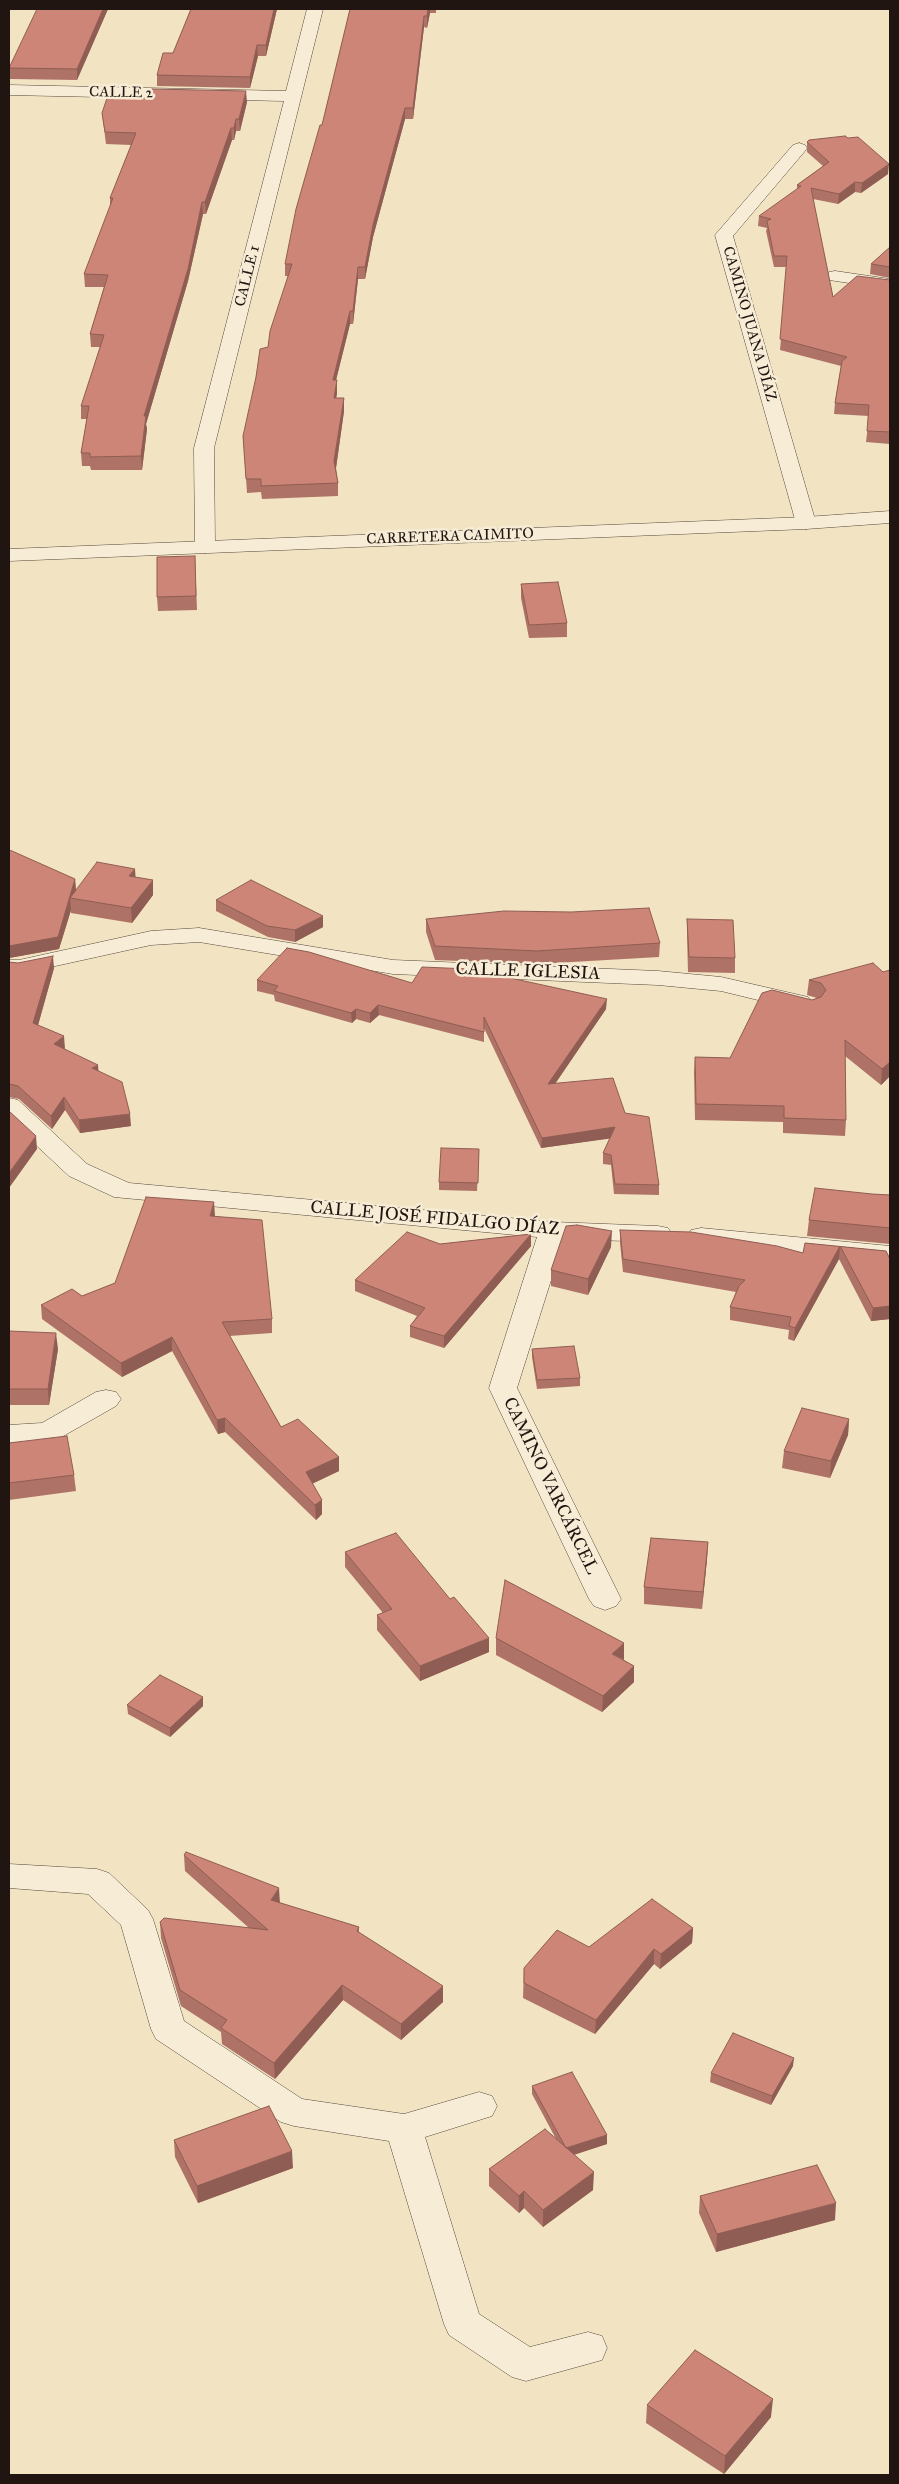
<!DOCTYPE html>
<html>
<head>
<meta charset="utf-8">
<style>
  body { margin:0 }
  #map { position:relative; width:899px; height:2484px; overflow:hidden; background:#f2e3c2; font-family:"IM FELL Great Primer",serif }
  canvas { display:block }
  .frame { position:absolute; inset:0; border:10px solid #201510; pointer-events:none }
</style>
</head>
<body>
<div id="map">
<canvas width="899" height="2484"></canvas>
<div class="frame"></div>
</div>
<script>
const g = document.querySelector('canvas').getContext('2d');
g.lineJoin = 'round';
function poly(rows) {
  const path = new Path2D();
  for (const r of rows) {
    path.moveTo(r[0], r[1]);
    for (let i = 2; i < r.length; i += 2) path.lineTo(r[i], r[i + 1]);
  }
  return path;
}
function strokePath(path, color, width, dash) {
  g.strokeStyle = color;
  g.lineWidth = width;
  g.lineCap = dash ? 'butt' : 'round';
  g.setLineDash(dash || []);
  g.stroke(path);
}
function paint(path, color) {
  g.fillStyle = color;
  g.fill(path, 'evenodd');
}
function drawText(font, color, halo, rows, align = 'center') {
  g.font = font + ' "IM FELL Great Primer",serif';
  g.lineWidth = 5;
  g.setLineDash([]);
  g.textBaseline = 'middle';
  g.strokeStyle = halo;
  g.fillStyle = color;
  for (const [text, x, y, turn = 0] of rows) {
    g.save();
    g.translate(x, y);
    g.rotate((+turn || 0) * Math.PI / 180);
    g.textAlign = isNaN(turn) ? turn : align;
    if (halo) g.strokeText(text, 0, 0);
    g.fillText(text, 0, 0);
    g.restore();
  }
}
const minor = poly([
  [307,9,323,9,214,448,215,547,212,551,205,553,198,551,195,547,194,448,284,101,9,95,9,85,286,91,307,9],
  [799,143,805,145,807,148,805,151,733,236,816,523,813,527,806,529,799,527,796,523,715,235,793,145,799,143],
  [835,271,890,279,890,289,829,280,826,276,829,272,835,271],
  [199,928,393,960,658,971,721,977,808,997,812,1002,808,1007,799,1010,721,991,658,985,393,974,199,942,151,945,19,974,9,974,9,960,19,960,151,931,199,928],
  [9,1098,18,1100,87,1164,129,1183,553,1222,658,1226,668,1228,672,1234,668,1240,658,1242,564,1239,517,1388,621,1599,616,1606,605,1610,594,1606,589,1599,489,1388,537,1237,114,1197,69,1176,9,1120,9,1098],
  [701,1228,890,1246,890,1262,691,1242,687,1236,691,1230,701,1228],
  [106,1390,116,1392,121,1399,116,1406,58,1439,48,1441,9,1443,9,1425,42,1423,96,1392,106,1390],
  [9,1864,97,1869,109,1873,148,1910,153,1919,184,2021,302,2099,404,2114,479,2092,492,2096,497,2106,492,2116,425,2137,479,2314,530,2347,588,2332,602,2336,607,2348,602,2360,526,2381,512,2377,449,2335,444,2324,389,2141,294,2126,281,2122,156,2039,151,2029,121,1925,88,1894,9,1888,9,1864]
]);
const tertiary = poly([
  [890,511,890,523,806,529,9,561,9,549,806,517,890,511]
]);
strokePath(minor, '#54483c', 1);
strokePath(tertiary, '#54483c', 1);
paint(minor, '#f7edd7');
paint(tertiary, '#f7edd7');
paint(poly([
  [108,9,77,80,10,79,9,68],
  [191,9,277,9,266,56,258,56,250,88,157,86,157,75,173,53],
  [350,9,436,9,436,13,430,13,427,28,424,27,413,119,405,119,373,237,365,279,358,279,353,324,350,324,336,380,337,393,336,398,344,398,344,411,336,468,338,483,338,496,262,499,261,492,247,493,243,436,288,276,285,276,285,264,322,125],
  [247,102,240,131,236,131,234,140,232,140,206,214,203,214,188,281,146,424,147,429,142,470,91,470,90,466,82,466,81,453,87,419,81,419,81,406,100,347,91,347,90,334,104,287,85,287,84,274,110,207,110,198,131,145,106,144,102,113],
  [807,142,888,174,861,193,855,192,838,204,813,199,833,297,890,280,890,444,866,442,869,416,834,414,835,403,841,366,780,350,787,267,774,267,766,231,767,228,758,226,759,216,797,190,797,185,823,166,807,152],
  [890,247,890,278,870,274,871,264],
  [195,556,197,610,158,611,157,597],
  [521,584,567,623,567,637,529,638,521,598],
  [135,869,135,877,153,895,132,923,71,913,71,910,59,949,9,958,75,879,76,890],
  [216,900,323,927,295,942,268,937,216,911],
  [426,919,660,943,659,957,537,964,435,960,426,932],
  [687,919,735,958,735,973,688,972,687,934],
  [9,962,54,968,38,1025,65,1049,98,1071,131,1126,80,1133,65,1110,52,1129,19,1099,9,1097],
  [890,970,890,1076,881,1085,845,1056,846,1120,845,1136,783,1133,783,1122,695,1120,694,1072,695,1057,730,1058,812,1000,817,998,807,995,809,980,883,972],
  [257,980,412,983,606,1009,555,1084,625,1113,659,1185,659,1195,614,1194,611,1165,603,1164,603,1153,610,1138,541,1148,484,1028,484,1042,379,1015,370,1023,356,1019,352,1023,275,1001,274,995,257,991],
  [479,1149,477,1191,439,1190,439,1182],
  [872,1194,890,1195,890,1244,807,1236,809,1220],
  [215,1216,272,1319,272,1333,229,1336,281,1427,339,1457,339,1471,312,1484,322,1500,322,1514,316,1520,225,1432,218,1434,172,1351,122,1377,42,1319,41,1305,82,1296,115,1283],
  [620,1230,803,1253,805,1243,886,1251,890,1259,890,1319,871,1321,839,1259,794,1341,788,1339,789,1330,730,1320,730,1307,736,1292,623,1272,620,1243],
  [531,1234,531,1246,444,1348,410,1337,410,1326,417,1316,355,1291,355,1280,440,1244],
  [611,1247,588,1295,551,1286,551,1270],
  [9,1331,58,1349,49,1405,9,1405],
  [532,1349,580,1378,580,1386,537,1389,532,1357],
  [849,1419,848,1435,830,1478,782,1468,784,1451],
  [9,1443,74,1475,76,1491,9,1500],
  [708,1542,707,1559,702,1609,644,1604,644,1587],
  [345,1552,450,1599,489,1652,420,1681,377,1630,377,1615,383,1613,345,1567],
  [496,1638,624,1660,634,1666,634,1682,602,1712,496,1655],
  [127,1705,203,1706,170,1737,128,1714],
  [184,1855,280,1903,359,1927,359,1933,443,2002,401,2040,343,2000,275,2079,222,2044,221,2032,181,2006,161,1938,160,1922,249,1928,185,1871],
  [693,1928,692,1943,660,1969,654,1964,595,2034,523,1998,524,1968,589,1947],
  [793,2066,771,2105,710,2082,711,2073],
  [532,2086,607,2135,607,2144,574,2155,593,2190,543,2227,524,2208,519,2213,489,2186,489,2169,556,2139,532,2094],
  [174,2140,293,2168,198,2203,175,2157],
  [700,2196,835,2220,716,2252,699,2213],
  [647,2405,771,2417,724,2474,646,2423]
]), '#af7266');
paint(poly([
  [103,9,108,9,77,80,77,69],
  [274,9,277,9,266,56,266,45],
  [428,9,430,9,430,13,427,28,427,16],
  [424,16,424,27,413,119,413,108],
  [257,45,258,56,250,88,250,77],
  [246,91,247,102,240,131,239,119],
  [405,108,405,119,373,237,365,279,365,267,373,225],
  [236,119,236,131,234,140,234,128],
  [231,128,232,140,206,214,205,202],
  [889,164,888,174,861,193,862,183],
  [855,182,855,192,838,204,839,194],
  [202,202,203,214,188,281,146,424,147,429,142,470,141,456,144,416],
  [358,267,358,279,353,324,353,311],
  [350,311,350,324,333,392,333,380],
  [337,380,337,393,334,411,334,398],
  [344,398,344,411,335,475,334,461],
  [135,869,136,883,129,876],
  [75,879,76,892,70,898,71,910,59,949,9,958,9,946],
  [153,880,153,895,132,923,131,908],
  [323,916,323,927,295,942,295,930],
  [53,956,54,968,35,1036,33,1023],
  [607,999,606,1009,548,1094,548,1084],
  [378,1005,379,1015,370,1023,370,1013],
  [356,1009,356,1019,352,1023,351,1013],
  [64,1036,65,1049,54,1044],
  [890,1062,890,1076,881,1085,882,1069],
  [98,1065,99,1078,92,1068],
  [64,1097,65,1110,52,1129,51,1116],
  [130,1114,131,1126,80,1133,79,1120],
  [615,1127,614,1138,541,1148,542,1138],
  [36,1136,37,1149,9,1188,9,1173],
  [214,1202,215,1216,210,1216],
  [612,1231,611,1247,588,1295,588,1279],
  [531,1234,531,1246,444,1348,444,1336],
  [840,1246,839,1259,794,1341,795,1328],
  [890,1306,890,1319,871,1321,873,1308],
  [56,1333,58,1349,49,1405,48,1389],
  [172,1337,172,1351,122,1377,121,1363],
  [225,1418,225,1432,218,1434,217,1420],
  [849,1419,848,1435,830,1478,831,1461],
  [339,1457,339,1471,307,1486,306,1472],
  [322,1500,322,1514,316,1520,315,1505],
  [708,1542,707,1559,702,1609,703,1592],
  [489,1638,489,1652,420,1681,420,1666],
  [624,1643,624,1660,612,1654],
  [634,1666,634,1682,602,1712,603,1696],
  [203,1697,203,1706,170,1737,170,1728],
  [279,1888,280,1904,271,1900],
  [693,1928,692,1943,660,1969,661,1954],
  [654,1949,654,1964,595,2034,596,2020],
  [342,1985,343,2000,275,2079,274,2063],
  [443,1986,443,2002,401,2040,401,2024],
  [794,2058,793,2066,771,2105,772,2096],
  [607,2135,607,2144,566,2157,566,2148],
  [292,2151,293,2168,198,2203,197,2186],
  [594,2172,593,2190,543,2227,543,2210],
  [524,2191,524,2208,519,2213,519,2196],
  [836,2203,835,2220,716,2252,717,2234],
  [773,2399,771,2417,724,2474,725,2456]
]), '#8f5d53');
const building = poly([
  [37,9,103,9,77,69,9,68,37,9],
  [191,9,274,9,266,45,257,45,250,77,157,75,163,53,173,53,191,9],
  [350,9,428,9,427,16,424,16,413,108,405,108,373,225,365,267,358,267,353,311,350,311,333,380,337,380,334,398,344,398,334,461,338,483,261,486,261,479,246,479,243,436,256,377,260,349,268,347,270,331,292,264,285,264,296,209,320,125,322,125,350,9],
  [152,89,246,91,239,119,236,119,234,128,231,128,205,202,202,202,188,269,144,416,146,416,141,456,90,457,90,453,81,453,89,406,81,406,104,335,90,334,108,275,84,274,113,198,110,198,136,133,105,132,102,113,107,98,150,98,152,89],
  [845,136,848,138,858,137,889,164,862,183,855,182,839,194,811,188,833,297,857,276,890,280,890,432,867,431,869,405,835,403,842,361,847,357,780,339,787,256,774,256,767,221,771,219,759,216,801,186,797,185,829,162,807,142,809,140,845,136],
  [890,247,890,267,871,264,890,247],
  [195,556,196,596,157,597,157,557,195,556],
  [558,582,567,623,529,625,521,584,558,582],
  [9,850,12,851,75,879,58,937,9,946,9,850],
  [97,862,135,869,129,876,153,880,131,908,70,898,97,862],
  [251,880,323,916,295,930,267,926,216,900,251,880],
  [649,908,660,943,537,951,435,946,426,919,504,911,571,912,649,908],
  [687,919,733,920,735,958,689,957,687,919],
  [287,948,309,952,412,983,422,967,469,969,607,999,548,1084,613,1078,625,1113,649,1117,659,1185,615,1184,611,1155,603,1153,615,1127,542,1138,484,1017,484,1032,378,1005,370,1013,356,1009,351,1013,274,991,278,986,257,980,287,948],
  [53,956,33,1023,64,1036,54,1044,98,1065,92,1068,122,1082,130,1114,79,1120,64,1097,51,1116,18,1086,9,1084,9,962,18,963,53,956],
  [873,963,883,972,890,970,890,1062,882,1069,845,1040,846,1120,784,1118,784,1106,696,1104,695,1057,730,1058,762,993,772,990,812,1000,821,997,826,990,821,983,809,980,873,963],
  [9,1111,36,1136,9,1173,9,1111],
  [441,1148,479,1149,478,1183,439,1182,441,1148],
  [815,1188,872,1194,890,1195,890,1228,809,1220,815,1188],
  [146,1197,214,1202,210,1216,262,1220,272,1319,222,1322,281,1427,298,1419,339,1457,306,1472,322,1500,315,1505,225,1418,217,1420,172,1337,121,1363,41,1305,72,1289,82,1296,115,1283,146,1197],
  [577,1225,612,1231,588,1279,551,1270,566,1226,577,1225],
  [620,1230,691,1232,777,1246,803,1253,805,1243,886,1251,890,1259,890,1306,873,1308,840,1246,795,1328,789,1326,791,1317,730,1307,739,1286,745,1280,623,1259,620,1230],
  [407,1232,440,1244,531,1234,444,1336,410,1326,425,1308,355,1280,407,1232],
  [9,1331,56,1333,48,1389,9,1389,9,1331],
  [574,1346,580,1378,537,1380,532,1349,574,1346],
  [802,1408,849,1419,831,1461,784,1451,802,1408],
  [67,1436,74,1475,9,1483,9,1443,67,1436],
  [396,1533,450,1599,454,1597,489,1638,420,1666,377,1615,392,1609,345,1552,396,1533],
  [651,1538,708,1542,703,1592,644,1587,651,1538],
  [505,1580,624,1643,612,1654,634,1666,603,1696,496,1638,505,1580],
  [160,1675,203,1697,170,1728,127,1705,160,1675],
  [186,1852,279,1888,271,1900,359,1927,357,1931,443,1986,401,2024,342,1985,274,2063,221,2028,227,2020,180,1990,160,1922,164,1918,268,1930,184,1855,186,1852],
  [652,1899,693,1928,661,1954,654,1949,596,2020,524,1983,524,1968,557,1930,589,1947,652,1899],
  [733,2033,794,2058,772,2096,711,2073,733,2033],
  [572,2072,607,2135,566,2148,532,2086,572,2072],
  [269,2106,292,2151,197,2186,174,2140,269,2106],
  [545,2129,594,2172,543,2210,524,2191,519,2196,489,2169,545,2129],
  [817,2165,836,2203,717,2234,700,2196,817,2165],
  [695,2350,773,2399,725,2456,647,2405,695,2350]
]);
paint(building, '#cc8577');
strokePath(building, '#8f5d53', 1);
drawText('15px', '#201510', '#f7edd7', [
  ["CALLE 2",121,93,1],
  ["CALLE 1",248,276,-76],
  ["CAMINO JUANA DÍAZ",749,324,74],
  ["CARRETERA CAIMITO",450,537,-2]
]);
drawText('18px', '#201510', '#f7edd7', [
  ["CALLE IGLESIA",528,972,2],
  ["CALLE JOSÉ FIDALGO DÍAZ",435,1219,5],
  ["CAMINO VARCÁRCEL",550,1486,64]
]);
</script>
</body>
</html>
